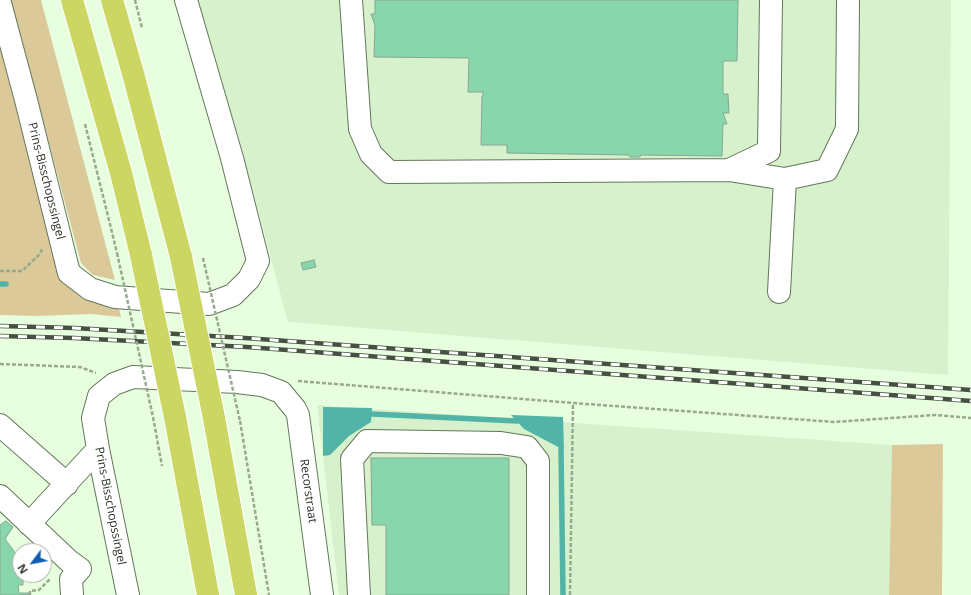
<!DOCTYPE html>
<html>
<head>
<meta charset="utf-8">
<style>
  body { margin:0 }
  #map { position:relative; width:971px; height:595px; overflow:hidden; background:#e7ffde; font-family:"Open Sans",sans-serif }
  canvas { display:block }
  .north { position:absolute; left:12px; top:543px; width:40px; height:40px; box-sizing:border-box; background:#fff; border:1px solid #abaea9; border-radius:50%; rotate:238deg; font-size:11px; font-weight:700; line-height:16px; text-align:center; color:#2c3529 }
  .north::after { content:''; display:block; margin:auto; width:14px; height:18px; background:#0f5fae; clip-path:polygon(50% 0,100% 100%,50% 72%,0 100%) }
</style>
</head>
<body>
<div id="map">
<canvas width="971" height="595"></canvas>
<div class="north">N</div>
</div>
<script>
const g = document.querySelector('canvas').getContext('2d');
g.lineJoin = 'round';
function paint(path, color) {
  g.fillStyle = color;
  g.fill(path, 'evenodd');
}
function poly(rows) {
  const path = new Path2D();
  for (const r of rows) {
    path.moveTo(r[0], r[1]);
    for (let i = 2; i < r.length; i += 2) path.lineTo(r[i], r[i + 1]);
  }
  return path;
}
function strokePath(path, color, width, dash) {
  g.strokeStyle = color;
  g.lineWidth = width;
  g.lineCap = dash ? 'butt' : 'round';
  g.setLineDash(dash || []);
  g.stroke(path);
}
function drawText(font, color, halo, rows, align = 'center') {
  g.font = font + ' "Open Sans",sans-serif';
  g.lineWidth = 4;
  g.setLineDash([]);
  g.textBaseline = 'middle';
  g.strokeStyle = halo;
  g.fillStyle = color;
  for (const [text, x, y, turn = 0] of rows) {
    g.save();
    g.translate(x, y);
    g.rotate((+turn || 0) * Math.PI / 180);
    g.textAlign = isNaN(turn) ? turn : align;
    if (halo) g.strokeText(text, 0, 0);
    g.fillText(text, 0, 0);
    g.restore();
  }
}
paint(poly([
  [191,0,951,0,948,375,288,322,238,135],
  [317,405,892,445,889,595,339,595]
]), '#d6f1cb');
paint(poly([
  [11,0,41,0,115,280,93,275,81,263],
  [0,46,43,214,50,236,56,267,70,286,118,304,121,317,91,314,36,316,0,315],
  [943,444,942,595,889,595,892,445]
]), '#dbc999');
paint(poly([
  [323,407,372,408,371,422,349,436,330,455,323,456],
  [511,415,563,417,564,450,524,429]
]), '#51b4a7');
strokePath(poly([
  [0,284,6,284],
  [372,414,517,421],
  [561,449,563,595]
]), '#51b4a7', 5.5);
const building = poly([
  [375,0,738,0,737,61,723,61,723,94,728,94,729,113,723,113,727,124,723,124,722,156,641,155,640,157,630,157,629,155,507,153,507,145,481,145,482,96,483,96,483,92,468,92,469,58,374,57,375,25,371,14,375,14,375,0],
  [314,260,316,267,303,270,301,263,314,260],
  [371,458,509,458,509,595,386,595,386,525,372,525,371,458],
  [6,521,13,527,5,539,14,551,17,556,20,565,20,575,22,575,23,576,23,585,18,585,19,593,29,593,29,595,0,595,0,525,6,521]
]);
paint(building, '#89d5ac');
strokePath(building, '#84a893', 1);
const minor = poly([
  [351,0,360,129,371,154,389,172,729,170,769,151,771,0],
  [0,3,26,100,69,273,90,289,115,297,209,304,233,295,249,279,258,261,232,158,186,0],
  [729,170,785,179,827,170,847,129,848,0],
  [779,292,785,179],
  [0,425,67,484],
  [0,496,69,561,80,569,71,579,72,595],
  [29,524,98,449],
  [128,595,98,449,93,418,99,396,114,384,133,377,237,382,262,385,281,392,295,409,298,415,322,595],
  [359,595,352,459,367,441,501,443,527,447,538,461,538,595]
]);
const highway = poly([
  [72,0,121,173,141,255],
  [112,0,134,77,181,257],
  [175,417,208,595],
  [214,418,246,595]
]);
strokePath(minor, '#63775b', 24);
strokePath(highway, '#fff', 24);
strokePath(poly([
  [135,0,142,28],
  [85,124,109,220,117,253],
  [0,271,22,271,40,254,42,249],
  [0,364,80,367,96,373],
  [298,381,573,403,834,422,935,415,971,418],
  [153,417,162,466],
  [240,421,269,595],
  [30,595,30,591,39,590,50,579],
  [570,595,573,403]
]), '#97a991', 2.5, [4, 2]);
strokePath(minor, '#fff', 22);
strokePath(highway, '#ccd662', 22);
const rail = poly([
  [0,326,74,328,245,338,971,390],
  [0,336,74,338,247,347,971,401]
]);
strokePath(rail, '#455041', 4.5);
strokePath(rail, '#fff', 3, [9]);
const highwayBridge = poly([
  [141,255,175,417],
  [181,257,214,418]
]);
strokePath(highwayBridge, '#fff', 24, []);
strokePath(poly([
  [117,253,153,417],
  [203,258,240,421]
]), '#97a991', 2.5, [4, 2]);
strokePath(highwayBridge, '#ccd662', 22);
drawText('12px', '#2c3529', '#fff', [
  ["Prins-Bisschopssingel",46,181,76],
  ["Recorstraat",308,491,82],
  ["Prins-Bisschopssingel",110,506,79]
]);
</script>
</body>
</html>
